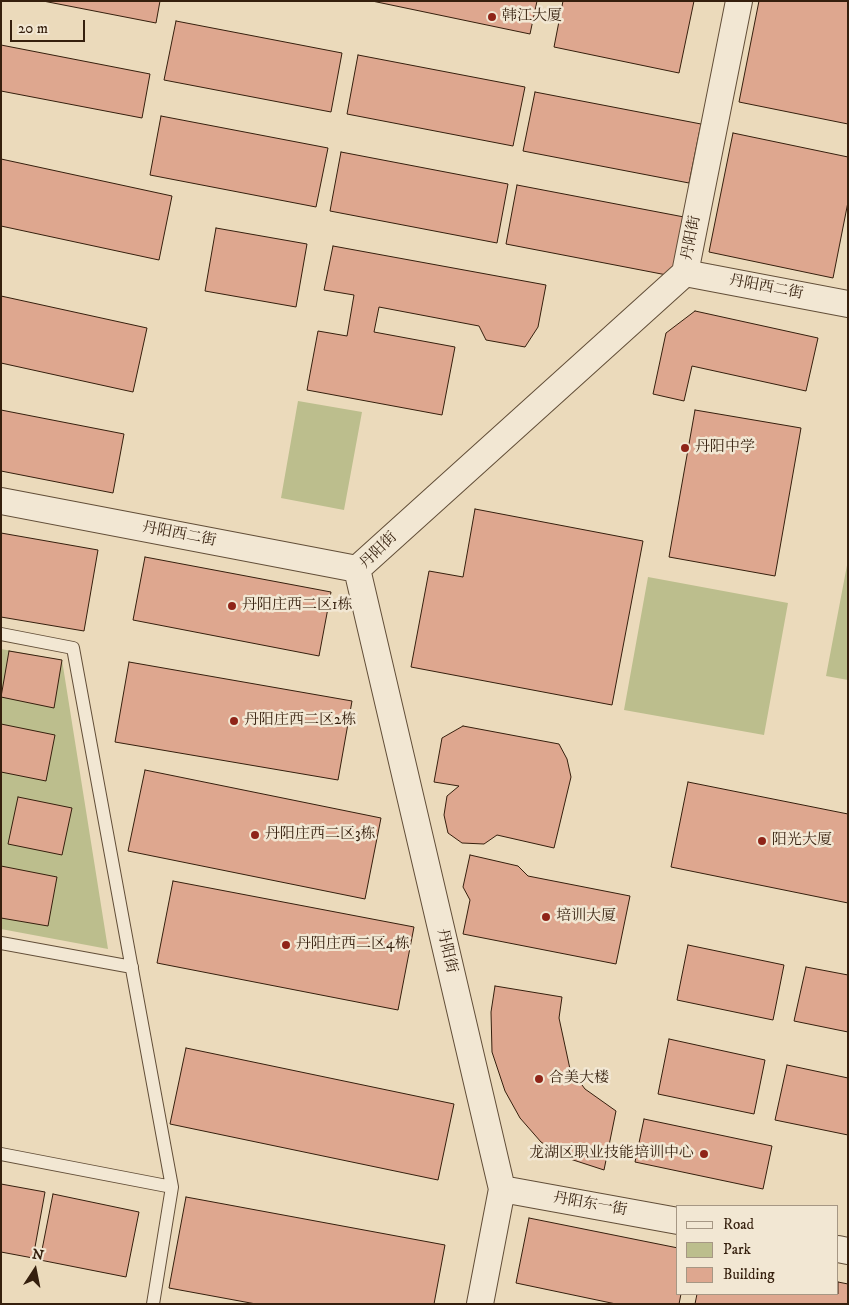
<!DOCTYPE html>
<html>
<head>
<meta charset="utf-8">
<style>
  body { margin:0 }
  #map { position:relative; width:849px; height:1305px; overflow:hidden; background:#ebdabb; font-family:"IM FELL DW Pica",serif }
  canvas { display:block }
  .frame { position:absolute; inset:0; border:2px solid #351f0d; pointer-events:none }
  .legend { position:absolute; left:676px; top:1205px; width:162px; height:90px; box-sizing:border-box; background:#f2e7d3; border:1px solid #a69784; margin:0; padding:6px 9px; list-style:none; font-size:15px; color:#351f0d }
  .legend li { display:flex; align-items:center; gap:10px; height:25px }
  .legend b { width:25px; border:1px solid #a69784 }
  .north { position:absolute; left:10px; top:1245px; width:50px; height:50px; -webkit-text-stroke:4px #f2e7d3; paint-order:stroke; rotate:11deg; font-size:14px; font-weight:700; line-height:20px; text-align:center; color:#351f0d }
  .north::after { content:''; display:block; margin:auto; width:18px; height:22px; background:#351f0d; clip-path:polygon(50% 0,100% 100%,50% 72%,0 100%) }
  .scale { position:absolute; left:10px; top:20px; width:75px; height:22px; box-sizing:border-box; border:2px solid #351f0d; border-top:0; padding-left:6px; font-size:15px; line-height:18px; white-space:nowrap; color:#351f0d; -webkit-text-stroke:4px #f2e7d3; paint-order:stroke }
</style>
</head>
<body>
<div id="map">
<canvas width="849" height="1305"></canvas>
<div class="frame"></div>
<ul class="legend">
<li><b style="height:6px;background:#f2e7d3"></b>Road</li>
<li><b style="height:14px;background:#bcbe8d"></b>Park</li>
<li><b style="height:14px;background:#dea78f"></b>Building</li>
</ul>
<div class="north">N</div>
<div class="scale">20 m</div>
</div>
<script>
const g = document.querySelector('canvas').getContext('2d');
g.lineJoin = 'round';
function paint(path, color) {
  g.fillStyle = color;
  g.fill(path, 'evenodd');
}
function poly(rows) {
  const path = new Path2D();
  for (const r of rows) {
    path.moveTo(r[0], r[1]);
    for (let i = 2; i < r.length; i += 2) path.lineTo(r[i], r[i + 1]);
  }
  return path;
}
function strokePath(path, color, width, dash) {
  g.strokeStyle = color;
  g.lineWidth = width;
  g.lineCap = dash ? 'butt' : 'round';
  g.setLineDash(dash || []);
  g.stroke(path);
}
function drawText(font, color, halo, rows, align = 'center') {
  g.font = font + ' "IM FELL DW Pica","Noto Serif SC",serif';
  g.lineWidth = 5;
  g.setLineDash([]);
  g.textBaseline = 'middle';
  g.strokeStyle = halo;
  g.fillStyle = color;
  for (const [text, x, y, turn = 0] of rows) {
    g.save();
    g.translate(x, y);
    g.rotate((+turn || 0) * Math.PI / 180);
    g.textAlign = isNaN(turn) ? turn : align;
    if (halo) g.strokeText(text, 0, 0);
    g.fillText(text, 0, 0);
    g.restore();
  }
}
paint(poly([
  [298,401,362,412,344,510,281,498],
  [848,560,848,680,826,676],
  [648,577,788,603,764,735,624,710],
  [1,649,62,660,108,949,1,929]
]), '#bcbe8d');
const building = poly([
  [43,1,160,1,156,23,43,1],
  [372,1,537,1,530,34,372,1],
  [563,1,694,1,679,73,554,47,563,1],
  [759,1,848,1,848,124,739,102,759,1],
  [176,21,342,53,331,112,164,80,176,21],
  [1,45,150,74,142,118,1,91,1,45],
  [358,55,525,87,513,146,347,114,358,55],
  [535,92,701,124,689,183,523,151,535,92],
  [161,116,328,148,316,207,150,175,161,116],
  [733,133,848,157,848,202,833,278,709,252,733,133],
  [341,152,508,184,497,243,330,211,341,152],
  [1,159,172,196,159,260,1,226,1,159],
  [517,185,684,217,672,276,506,244,517,185],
  [216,228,307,244,296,307,205,291,216,228],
  [333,246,546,285,538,327,525,347,486,340,479,326,379,307,374,332,455,347,442,415,307,390,318,331,347,336,354,295,324,290,333,246],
  [1,296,147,328,133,392,1,363,1,296],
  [695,311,818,338,806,391,692,366,684,401,653,394,666,333,695,311],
  [1,410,124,434,113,493,1,471,1,410],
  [695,410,801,428,775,576,669,557,695,410],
  [475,509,643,541,612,705,411,667,429,571,463,577,475,509],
  [1,533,98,550,84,631,1,617,1,533],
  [145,557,331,592,319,656,133,620,145,557],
  [9,651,62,660,54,708,1,697,9,651],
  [129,662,352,701,338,780,115,742,129,662],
  [1,724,55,735,46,781,1,772,1,724],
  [463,726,559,744,567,759,571,777,554,848,497,835,484,844,462,843,448,833,444,815,447,796,459,786,434,782,442,738,463,726],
  [145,770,381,818,365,899,128,851,145,770],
  [688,782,848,814,848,903,671,867,688,782],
  [18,797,72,808,62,855,8,844,18,797],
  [470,855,518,866,528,876,630,896,616,964,463,934,470,900,463,887,470,855],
  [1,866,57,877,48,926,1,918,1,866],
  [173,881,414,927,398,1010,157,963,173,881],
  [688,945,784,965,773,1020,677,1000,688,945],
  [806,967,848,975,848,1032,794,1021,806,967],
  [495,986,562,997,559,1018,570,1069,585,1089,616,1111,604,1170,564,1157,541,1142,520,1118,505,1091,492,1052,491,1012,495,986],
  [669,1039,765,1060,754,1114,658,1094,669,1039],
  [186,1048,454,1104,438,1180,170,1124,186,1048],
  [787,1065,848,1078,848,1135,775,1120,787,1065],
  [644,1119,772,1146,763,1189,635,1162,644,1119],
  [1,1184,45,1192,33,1258,1,1252,1,1184],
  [53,1194,139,1212,126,1277,40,1260,53,1194],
  [186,1197,445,1245,434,1304,256,1304,169,1288,186,1197],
  [529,1218,678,1248,678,1294,681,1294,679,1304,616,1304,516,1283,529,1218],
  [838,1282,848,1284,848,1304,695,1304,697,1294,838,1294,838,1282]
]);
paint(building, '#dea78f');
strokePath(building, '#351f0d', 1);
const service = poly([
  [1,634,73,648,172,1187],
  [1,943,132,967],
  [1,1154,172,1187,153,1304]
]);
const minor = poly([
  [685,273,848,304],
  [1,501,357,569],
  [502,1189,678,1221],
  [838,1249,848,1251],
  [480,1304,502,1189,357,569,685,273,739,1]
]);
strokePath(service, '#624e38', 14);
strokePath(minor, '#624e38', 28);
strokePath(service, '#f2e7d3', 12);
strokePath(minor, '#f2e7d3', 26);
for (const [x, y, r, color] of [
  [492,17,5,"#8f2418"],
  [685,448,5,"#8f2418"],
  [232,606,5,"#8f2418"],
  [234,721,5,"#8f2418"],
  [255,835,5,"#8f2418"],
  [762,841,5,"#8f2418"],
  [546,917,5,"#8f2418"],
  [286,945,5,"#8f2418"],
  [539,1079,5,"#8f2418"],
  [704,1154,5,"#8f2418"]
]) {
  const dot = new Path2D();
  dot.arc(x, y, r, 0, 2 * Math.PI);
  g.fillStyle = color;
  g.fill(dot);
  strokePath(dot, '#f2e7d3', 2);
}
drawText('15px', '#351f0d', '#f2e7d3', [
  ["韩江大厦",502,17],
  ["丹阳中学",695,448],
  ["丹阳庄西二区1栋",242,606],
  ["丹阳庄西二区2栋",244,721],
  ["丹阳庄西二区3栋",265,835],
  ["阳光大厦",772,841],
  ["培训大厦",556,917],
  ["丹阳庄西二区4栋",296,945],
  ["合美大楼",549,1079],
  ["龙湖区职业技能培训中心",694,1154,"right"]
], 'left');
drawText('15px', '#351f0d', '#f2e7d3', [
  ["丹阳街",692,238,-79],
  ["丹阳西二街",766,288,11],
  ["丹阳西二街",179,535,11],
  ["丹阳街",379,551,-44],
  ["丹阳街",446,951,77],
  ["丹阳东一街",590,1205,10]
]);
</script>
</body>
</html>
